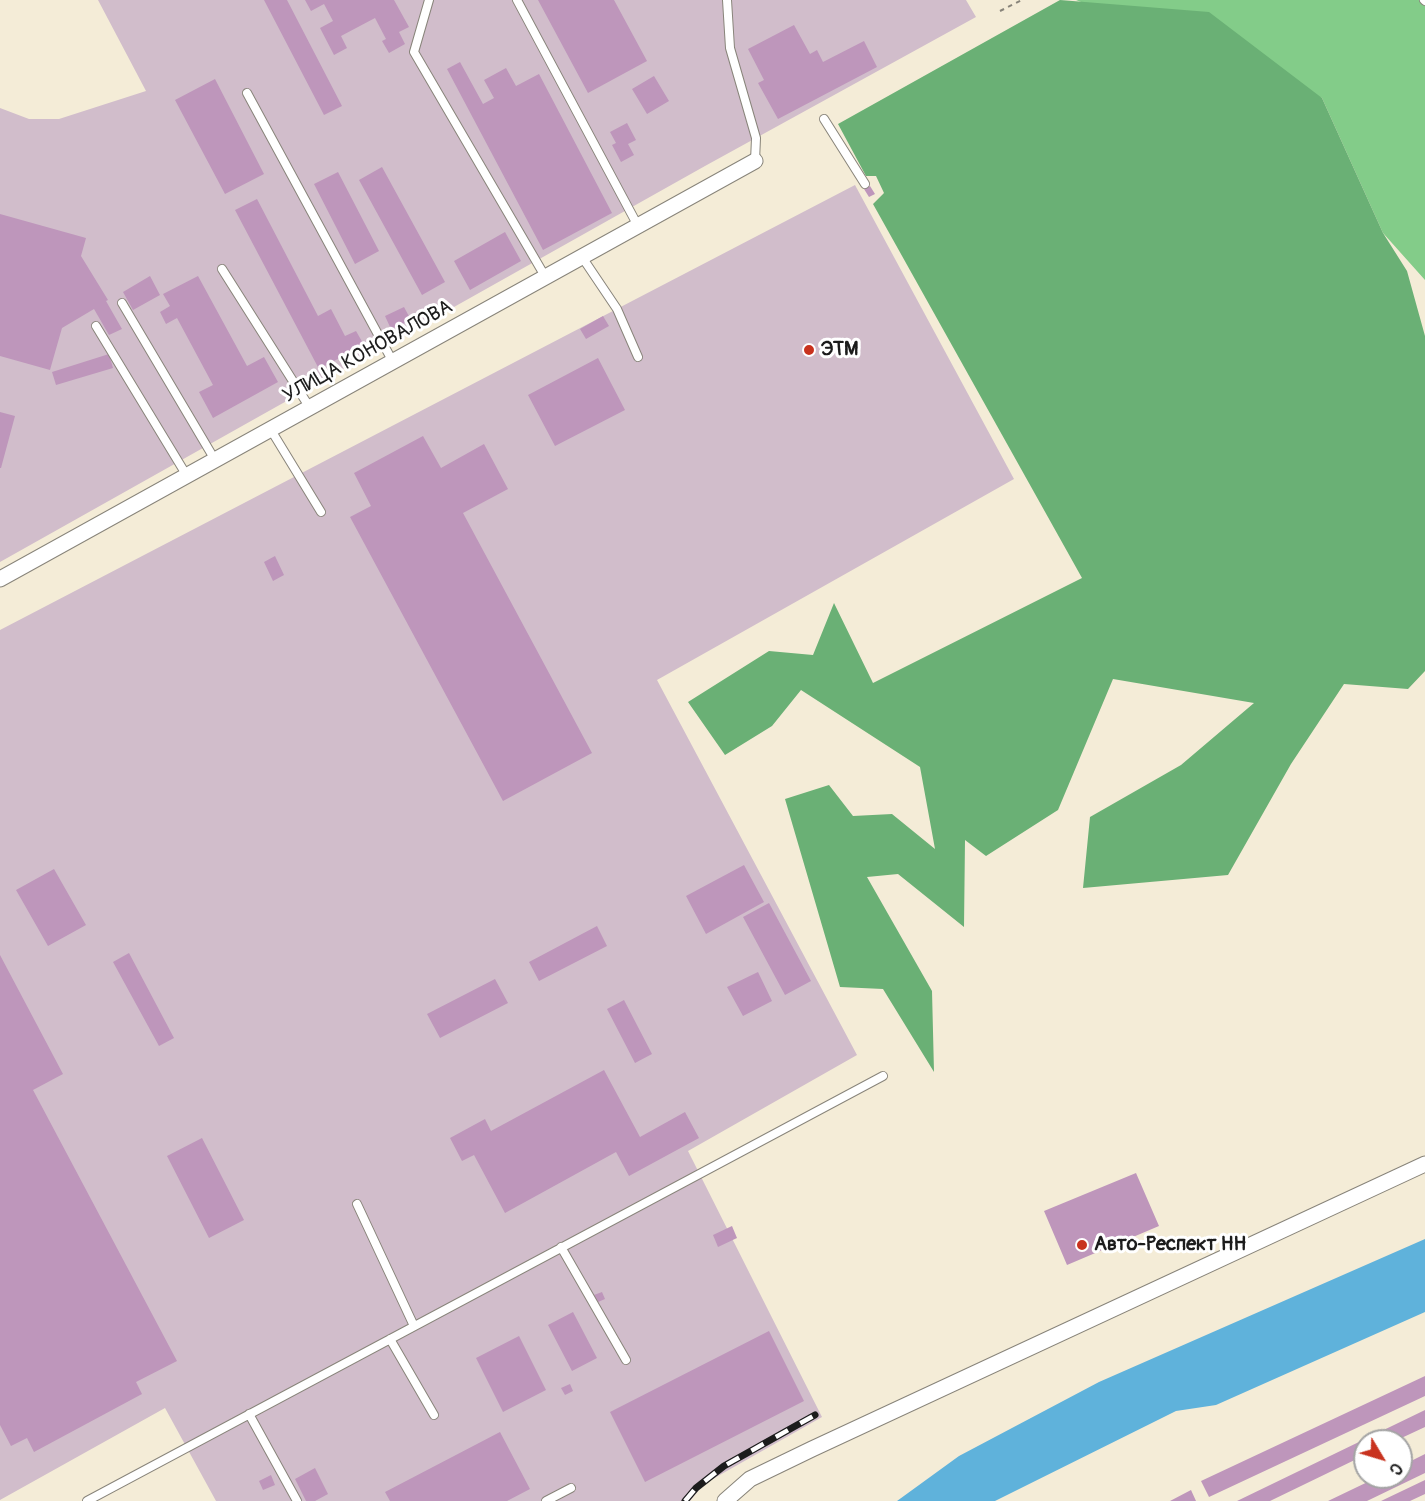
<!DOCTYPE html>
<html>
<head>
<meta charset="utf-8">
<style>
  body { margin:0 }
  #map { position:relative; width:1425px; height:1501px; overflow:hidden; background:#f4ecd7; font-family:Pangolin,sans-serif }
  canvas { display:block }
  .north { position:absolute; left:1353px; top:1429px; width:60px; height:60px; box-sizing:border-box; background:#fff; border:2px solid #a4a4a4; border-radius:50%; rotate:128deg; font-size:16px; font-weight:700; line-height:24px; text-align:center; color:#1c1c1c }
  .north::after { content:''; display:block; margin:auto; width:21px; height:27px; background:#c8321e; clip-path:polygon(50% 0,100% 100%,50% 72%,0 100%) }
</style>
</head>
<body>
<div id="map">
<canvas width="1425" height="1501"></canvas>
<div class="north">С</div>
</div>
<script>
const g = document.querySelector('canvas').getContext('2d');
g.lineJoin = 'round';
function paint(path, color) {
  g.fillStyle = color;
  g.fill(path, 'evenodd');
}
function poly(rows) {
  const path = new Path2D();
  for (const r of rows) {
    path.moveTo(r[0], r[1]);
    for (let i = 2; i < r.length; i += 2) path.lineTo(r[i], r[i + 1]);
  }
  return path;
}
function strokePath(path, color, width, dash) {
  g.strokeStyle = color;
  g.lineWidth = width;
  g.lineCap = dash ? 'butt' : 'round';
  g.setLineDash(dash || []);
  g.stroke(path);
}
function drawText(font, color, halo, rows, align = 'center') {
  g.font = font + ' Pangolin,sans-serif';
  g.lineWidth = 6;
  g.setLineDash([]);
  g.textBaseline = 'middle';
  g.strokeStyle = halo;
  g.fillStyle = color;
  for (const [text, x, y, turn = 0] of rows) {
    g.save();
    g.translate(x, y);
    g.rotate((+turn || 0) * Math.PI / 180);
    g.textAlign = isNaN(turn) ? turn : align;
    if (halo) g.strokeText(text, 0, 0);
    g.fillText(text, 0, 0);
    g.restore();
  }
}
paint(poly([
  [98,0,966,0,976,17,705,166,0,562,0,108,29,119,59,119,146,91],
  [855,185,1014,479,657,680,857,1055,688,1151,822,1417,704,1484,690,1501,216,1501,165,1408,0,1500,0,630]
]), '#d1bdcb');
paint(poly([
  [1076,0,1425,0,1425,280,1383,233,1322,98]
]), '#83cc89');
paint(poly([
  [1060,0,1209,12,1322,98,1383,233,1407,271,1425,336,1425,671,1408,689,1344,684,1291,764,1228,875,1083,888,1090,817,1181,765,1254,703,1113,679,1058,810,986,856,965,840,964,927,898,874,867,877,932,991,934,1072,883,989,840,987,785,799,829,785,853,816,892,814,935,849,920,767,801,690,772,726,725,755,688,702,769,651,813,655,834,603,873,683,1082,578,873,204,884,193,876,176,866,176,838,124]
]), '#6ab075');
paint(poly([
  [1425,1239,1425,1312,1216,1405,1176,1411,995,1501,897,1501,959,1456,1099,1382]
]), '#5fb2db');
paint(poly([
  [264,0,287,0,342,106,324,115],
  [305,0,394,0,409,27,399,32,405,44,389,53,382,41,386,39,375,18,341,36,347,48,334,55,320,28,333,21,324,4,311,11],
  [538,0,614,0,647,61,588,93],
  [794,25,810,54,817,50,823,62,864,41,877,67,778,119,758,83,764,80,748,49],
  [460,62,483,104,494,98,484,80,506,68,516,86,539,74,612,213,543,250,447,69],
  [654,76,669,101,647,114,632,89],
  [215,79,264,174,225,194,175,100],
  [627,123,636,140,628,144,634,155,621,162,612,145,616,143,610,132],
  [382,167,445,282,422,295,359,180],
  [338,172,379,251,355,264,314,184],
  [870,186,875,194,869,197,864,189],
  [257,199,318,316,331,309,345,336,356,331,364,345,319,369,235,210],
  [0,214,86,238,81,256,108,300,106,301,122,329,109,335,94,309,62,328,50,370,0,356],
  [505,232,521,261,470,290,454,261],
  [150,276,160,295,133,310,123,292],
  [198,276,247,366,264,357,278,382,213,418,199,392,213,385,177,318,166,324,160,312,170,306,163,294],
  [404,307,411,320,391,329,385,316],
  [603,316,609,326,586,339,580,329],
  [109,354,113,368,56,385,52,372],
  [598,358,625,410,555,446,528,395],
  [0,412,15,416,1,468,0,468],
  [423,436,441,468,484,444,508,489,463,513,592,753,503,801,350,517,371,506,354,473],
  [275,556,284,575,273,581,264,562],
  [744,865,764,902,706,934,686,896],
  [54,869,86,925,48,946,16,890],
  [769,903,811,981,785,995,743,917],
  [597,926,607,946,539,981,529,962],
  [129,953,174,1038,159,1046,113,962],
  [0,955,63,1074,33,1090,177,1361,136,1382,142,1394,34,1452,27,1438,11,1446,0,1425],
  [758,972,772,1001,743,1016,727,987],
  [495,979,508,1003,440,1038,427,1014],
  [624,1000,652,1054,635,1063,607,1009],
  [604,1070,640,1137,685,1112,699,1138,629,1176,616,1152,505,1213,474,1155,462,1161,450,1138,485,1119,491,1131],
  [202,1138,244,1220,209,1238,167,1156],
  [1136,1173,1159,1226,1067,1265,1044,1211],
  [732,1226,737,1238,718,1247,713,1235],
  [602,1292,605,1299,598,1302,594,1295],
  [573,1312,597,1358,572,1371,548,1325],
  [769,1331,804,1401,645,1482,610,1412],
  [519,1336,546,1390,503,1412,476,1358],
  [1425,1376,1425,1396,1209,1497,1201,1481],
  [570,1384,573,1391,565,1395,561,1388],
  [1425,1410,1425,1427,1395,1441,1365,1441,1365,1455,1270,1501,1237,1501],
  [500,1432,530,1489,507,1501,390,1501,385,1492],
  [1425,1454,1425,1473,1367,1501,1328,1501,1378,1477,1401,1477,1401,1466],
  [315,1468,328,1494,315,1501,306,1501,295,1479],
  [271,1475,275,1485,263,1490,259,1481],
  [1425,1480,1425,1494,1410,1501,1381,1501],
  [1191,1490,1196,1501,1170,1501]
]), '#be96bb');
const lane = poly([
  [429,0,414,52,546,278],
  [517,0,638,226],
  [727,0,730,48,756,138,755,161],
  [1424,0,1425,1],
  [247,93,393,362],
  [824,119,865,184],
  [582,257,617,309,638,357],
  [222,269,310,408],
  [122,303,215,460],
  [96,326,187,476],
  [271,430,321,512],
  [357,1204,414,1326],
  [561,1247,626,1360],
  [390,1339,434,1415],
  [249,1414,297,1501],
  [87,1501,883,1076],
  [546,1501,571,1488]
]);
const street = poly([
  [0,579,755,161],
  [725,1501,750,1479,812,1449,1425,1164]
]);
strokePath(lane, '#88847a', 10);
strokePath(street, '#88847a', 17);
strokePath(poly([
  [1000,11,1022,0]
]), '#88847a', 2, [4.5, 4.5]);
strokePath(lane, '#fff', 8);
strokePath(street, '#fff', 15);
const rail = poly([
  [685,1501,696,1488,724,1466,815,1415]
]);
strokePath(rail, '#1c1c1c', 7);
strokePath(rail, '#fff', 4.5, [14]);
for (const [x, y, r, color] of [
  [809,350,6,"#c8321e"],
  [1082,1245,6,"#c8321e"]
]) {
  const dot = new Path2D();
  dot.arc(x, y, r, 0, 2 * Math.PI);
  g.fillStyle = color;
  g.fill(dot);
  strokePath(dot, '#fff', 2);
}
drawText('bold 20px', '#1c1c1c', '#fff', [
  ["ЭТМ",821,350],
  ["Авто-Респект НН",1094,1245]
], 'left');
drawText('20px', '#1c1c1c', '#fff', [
  ["УЛИЦА КОНОВАЛОВА",368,352,-29]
]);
</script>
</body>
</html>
